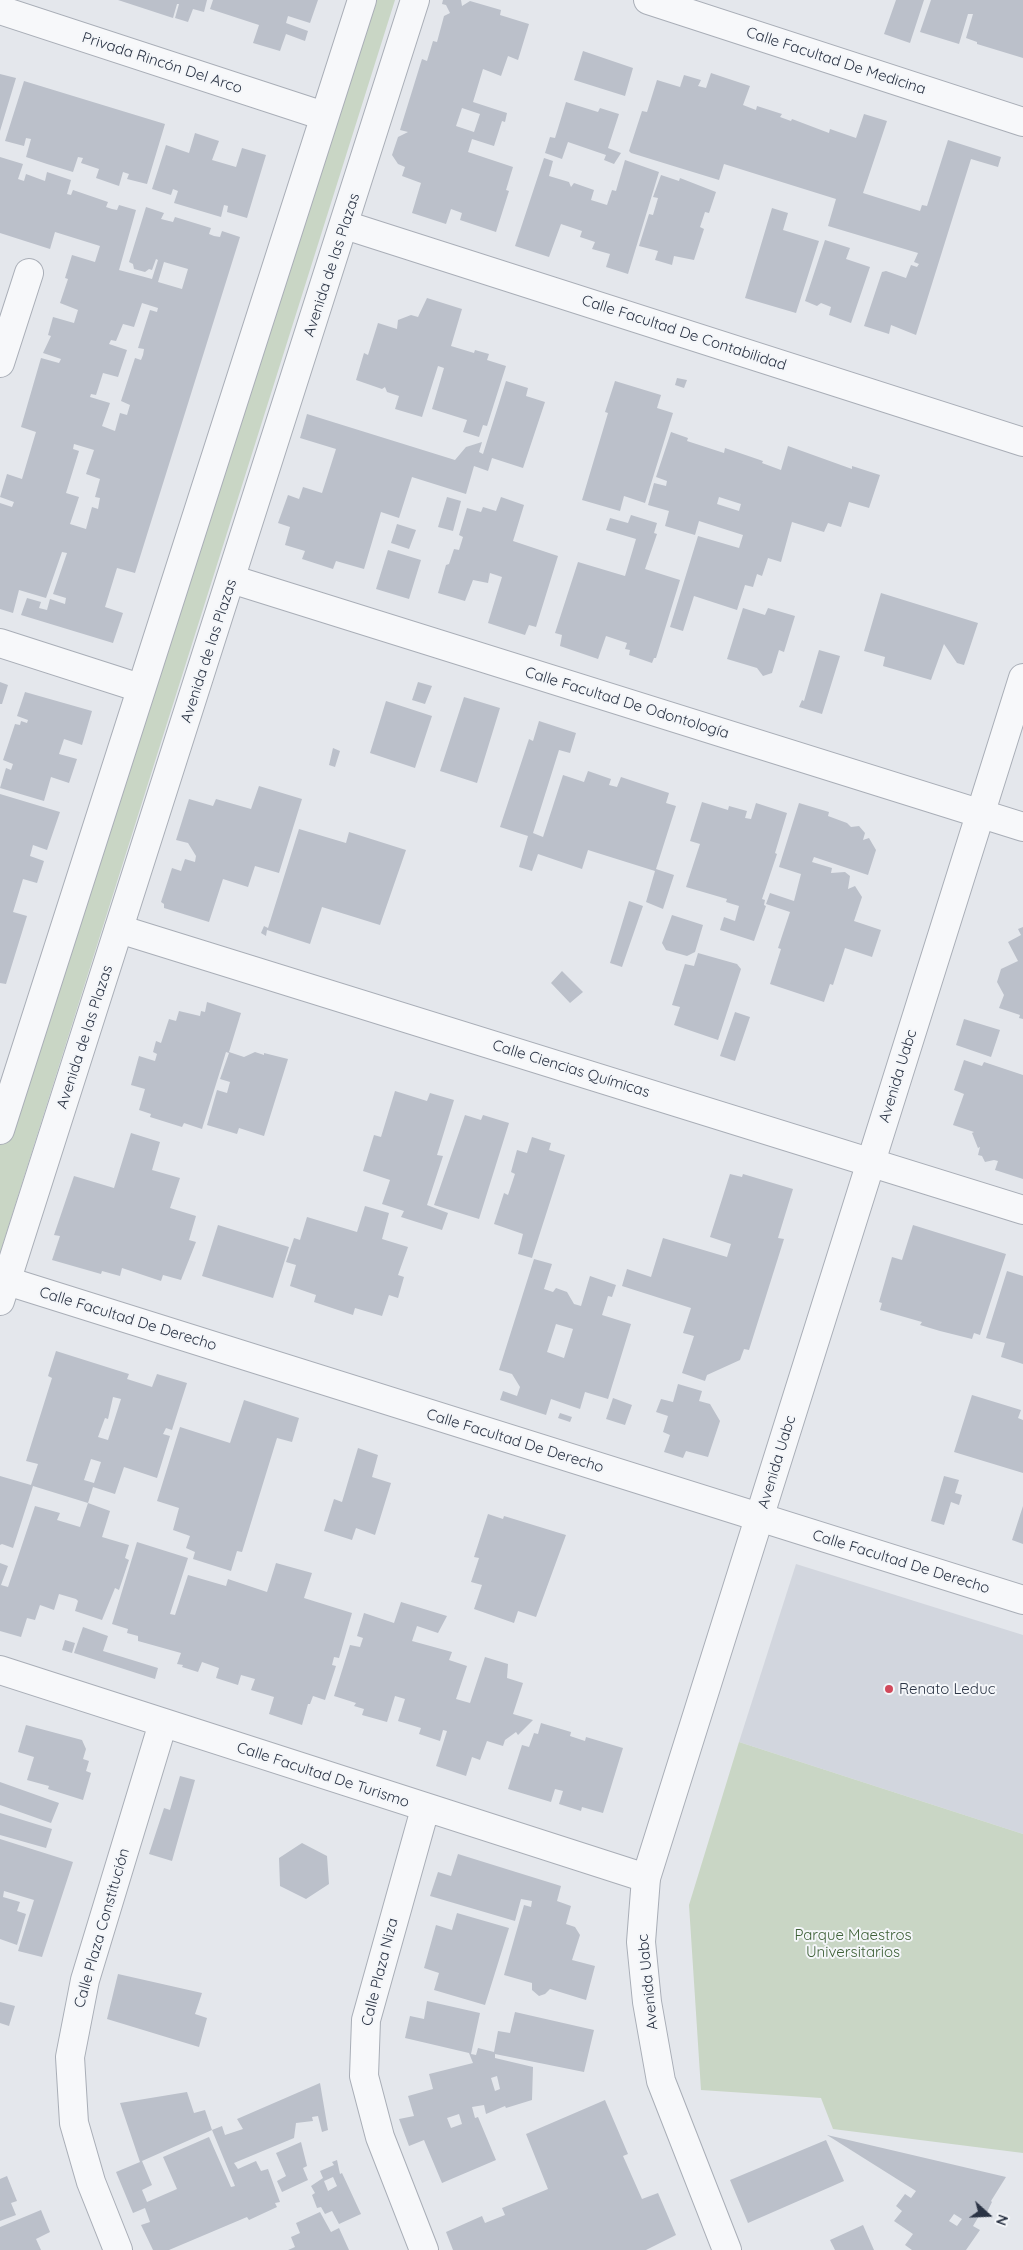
<!DOCTYPE html>
<html>
<head>
<meta charset="utf-8">
<style>
  body { margin:0 }
  #map { position:relative; width:1023px; height:2250px; overflow:hidden; background:#e4e7ec; font-family:Quicksand,sans-serif }
  canvas { display:block }
  .north { position:absolute; left:963px; top:2190px; width:50px; height:50px; -webkit-text-stroke:4px #f4f6f9; paint-order:stroke; rotate:110deg; font-size:14px; font-weight:700; line-height:20px; text-align:center; color:#2b3445 }
  .north::after { content:''; display:block; margin:auto; width:18px; height:22px; background:#2b3445; clip-path:polygon(50% 0,100% 100%,50% 72%,0 100%) }
</style>
</head>
<body>
<div id="map">
<canvas width="1023" height="2250"></canvas>
<div class="north">N</div>
</div>
<script>
const g = document.querySelector('canvas').getContext('2d');
g.lineJoin = 'round';
function paint(path, color) {
  g.fillStyle = color;
  g.fill(path, 'evenodd');
}
function poly(rows) {
  const path = new Path2D();
  for (const r of rows) {
    path.moveTo(r[0], r[1]);
    for (let i = 2; i < r.length; i += 2) path.lineTo(r[i], r[i + 1]);
  }
  return path;
}
function strokePath(path, color, width, dash) {
  g.strokeStyle = color;
  g.lineWidth = width;
  g.lineCap = dash ? 'butt' : 'round';
  g.setLineDash(dash || []);
  g.stroke(path);
}
function drawText(font, color, halo, rows, align = 'center') {
  g.font = font + ' Quicksand,sans-serif';
  g.lineWidth = 4;
  g.setLineDash([]);
  g.textBaseline = 'middle';
  g.strokeStyle = halo;
  g.fillStyle = color;
  for (const [text, x, y, turn = 0] of rows) {
    g.save();
    g.translate(x, y);
    g.rotate((+turn || 0) * Math.PI / 180);
    g.textAlign = isNaN(turn) ? turn : align;
    if (halo) g.strokeText(text, 0, 0);
    g.fillText(text, 0, 0);
    g.restore();
  }
}
paint(poly([
  [796,1564,1023,1635,1023,1834,739,1742]
]), '#d2d6de');
paint(poly([
  [372,0,395,0,0,1253,0,1109],
  [739,1742,1023,1834,1023,2153,833,2129,821,2098,701,2090,689,1905]
]), '#c9d6c5');
paint(poly([
  [118,0,207,0,204,12,193,9,188,22,175,18,179,4,177,4,173,18],
  [213,0,318,0,310,23,288,16,286,23,308,31,305,41,286,34,280,51,253,43,259,25,210,9],
  [443,0,461,0,462,6,470,1,501,10,500,15,529,24,518,60,508,56,501,76,483,69,473,102,507,113,505,122,502,121,494,146,472,139,468,152,513,167,506,190,509,191,496,232,460,220,462,213,451,209,446,224,412,213,421,183,402,176,405,167,398,164,392,155,398,137,408,132,400,130,422,59,427,61,433,41,437,42,444,16,450,13,446,5,442,4],
  [462,108,480,114,474,132,456,126],
  [896,0,924,0,910,43,884,34],
  [931,0,1023,0,1023,58,977,44,977,42,966,38,973,14,968,14,959,44,920,32],
  [583,51,633,68,625,96,574,80],
  [711,73,750,86,743,105,756,110,757,106,782,114,780,117,791,121,792,119,829,133,830,129,856,138,864,114,887,121,863,193,920,211,922,205,927,206,948,140,1001,157,998,167,971,159,916,335,891,325,889,334,864,326,882,272,886,271,906,278,911,265,917,267,919,264,914,262,918,253,828,226,836,199,724,164,719,180,631,153,629,151,642,111,647,112,657,80,680,87,684,75,701,80,698,86,706,88],
  [0,74,16,78,0,131],
  [24,81,165,124,147,184,127,179,129,174,123,172,119,186,96,178,99,169,81,163,83,158,78,157,73,172,47,164,26,157,31,139,26,138,24,146,5,141],
  [566,102,598,112,600,108,619,114,608,148,621,153,614,164,604,160,606,155,568,142,562,159,545,153,550,137,555,138],
  [195,133,219,141,212,160,236,167,242,148,266,155,247,218,227,212,228,206,224,205,221,217,174,203,178,191,173,189,171,195,152,189,166,145,189,153],
  [0,157,23,164,18,179,24,181,26,174,45,181,47,172,71,180,67,194,71,195,73,190,108,202,106,207,112,209,117,210,119,205,136,210,119,270,152,279,158,260,156,259,152,270,149,269,145,272,134,269,133,264,129,262,146,207,164,213,161,219,173,222,175,217,211,228,209,234,214,236,220,237,222,231,240,237,135,573,117,568,105,607,123,613,113,643,21,615,27,598,41,602,39,608,47,610,50,599,65,604,66,598,53,594,67,553,62,552,46,598,19,590,13,613,0,609,0,503,12,507,14,502,0,497,7,474,22,479,36,432,21,427,41,358,59,363,61,359,43,353,51,336,48,335,53,317,74,323,78,310,60,303,68,279,65,278,72,255,95,262,100,246,55,232,50,249,0,233],
  [164,262,188,269,182,289,158,282],
  [142,303,158,308,157,312,150,310,138,348,144,349,143,355,141,360,135,358,121,401,130,405,127,415,120,413,115,431,102,426,110,403,90,397,91,394,96,395,103,373,118,377,127,350,109,344,111,340,116,341,123,324,134,327],
  [74,444,94,450,86,474,100,479,95,497,100,498,98,509,92,507,86,529,70,524,79,497,66,493,79,451,73,449],
  [544,158,553,161,549,176,569,182,571,187,574,183,594,190,591,200,607,205,612,190,616,191,625,160,659,172,628,274,606,267,610,254,592,249,595,242,580,237,582,231,561,224,549,257,515,246],
  [661,175,679,181,680,178,716,192,709,213,705,212,700,227,704,229,694,260,674,256,672,265,655,260,658,251,639,246,649,214,653,215,658,198,653,197],
  [772,208,788,213,783,230,819,241,796,313,745,298],
  [825,240,850,248,846,259,870,267,851,323,829,315,831,307,821,303,817,306,805,301],
  [427,298,462,309,451,346,474,353,475,350,489,354,487,360,506,366,487,426,483,425,479,437,463,432,467,420,432,409,444,368,438,366,422,417,395,409,399,396,387,392,385,387,382,389,356,380,364,353,368,355,378,323,397,329,398,320,411,315,418,317],
  [677,378,687,380,684,388,675,385],
  [506,381,528,388,526,396,545,402,523,468,492,458,488,471,474,466,466,494,412,477,399,518,381,512,364,569,336,561,333,569,302,559,305,551,285,545,290,527,278,523,288,495,299,499,303,487,322,493,336,449,300,438,307,414,455,460,466,447,482,442,479,452,483,454],
  [615,381,661,395,657,408,673,413,645,503,624,496,620,511,582,500,608,413,605,412],
  [671,432,688,438,687,441,724,453,725,448,763,461,762,463,781,470,788,446,852,469,852,466,880,475,869,508,849,502,841,527,828,523,824,532,792,522,781,562,768,558,762,576,757,574,753,587,745,585,737,610,694,596,683,631,670,627,698,536,739,548,743,535,699,521,695,535,665,526,669,511,648,505,654,483,666,486,667,481,656,477],
  [719,497,741,504,739,511,717,504],
  [447,497,461,501,453,531,438,527],
  [501,497,524,505,513,541,558,556,536,627,529,625,525,635,488,623,502,577,490,573,488,583,473,580,465,601,438,593,446,565,449,564,454,549,459,550,463,537,459,535,467,508,481,512,483,507,496,511],
  [631,515,657,523,654,533,657,534,645,569,680,580,656,658,654,658,652,663,629,655,630,650,625,649,627,643,606,636,598,659,560,646,562,635,555,633,578,562,625,576,636,539,606,530,610,518,628,523],
  [397,524,416,530,409,549,391,543],
  [388,550,421,560,409,599,376,589],
  [881,593,978,623,964,665,957,663,944,644,931,680,883,666,885,657,864,651],
  [743,608,765,615,768,608,795,616,784,652,779,650,772,673,763,676,757,668,727,659],
  [819,650,840,656,822,714,799,707,802,700,804,701],
  [0,682,8,685,2,704,0,704],
  [418,682,432,686,425,704,412,700],
  [25,692,92,711,82,745,64,739,59,754,77,759,69,783,51,777,44,801,0,788,6,768,11,770,13,764,3,760,15,724,20,725,21,721,27,723,28,720,17,716],
  [464,697,500,708,477,783,440,771],
  [386,701,432,716,415,768,370,753],
  [539,721,576,733,570,753,559,750,533,833,543,837,563,775,584,782,588,771,611,779,609,785,617,787,621,777,669,793,666,803,676,806,656,869,674,875,663,909,646,902,655,871,588,850,582,869,538,854,532,871,519,867,528,836,500,827,529,739,533,741],
  [333,748,340,751,335,767,329,765],
  [259,786,302,799,279,873,255,866,248,887,223,879,209,922,164,908,164,904,161,902,172,868,181,871,185,859,195,862,196,856,188,843,176,840,189,799,213,806,216,799,251,809],
  [0,794,60,812,47,850,33,845,30,856,44,861,37,883,23,879,13,912,27,916,6,984,0,983],
  [702,802,728,810,729,806,747,811,745,818,751,819,756,803,787,813,775,853,777,854,762,899,765,900,764,905,766,906,754,941,720,930,724,917,735,921,739,906,726,902,727,899,686,887,700,844,690,841],
  [799,803,829,812,828,816,847,823,851,827,859,826,865,833,863,840,869,838,876,850,868,875,814,857,812,862,832,868,831,873,845,872,850,876,848,889,855,886,862,897,854,921,881,930,872,957,845,948,833,985,830,984,824,1002,770,984,781,949,778,948,790,912,766,904,770,893,794,901,801,874,779,867],
  [299,829,346,843,349,832,406,850,380,925,322,907,310,944,267,930,266,936,261,933,264,926,268,928],
  [629,901,643,906,622,967,610,963],
  [672,915,703,925,695,952,687,956,666,950,662,943],
  [1023,927,1023,1019,1019,1018,1020,1015,999,1008,1004,995,997,982,1001,969,1018,961,1008,942,1021,935,1018,929],
  [698,953,737,964,741,969,718,1040,674,1025,680,1007,672,1005,685,964,694,966],
  [562,971,583,992,570,1003,551,983],
  [207,1002,241,1013,229,1052,244,1057,255,1052,264,1055,264,1053,288,1059,264,1136,239,1128,237,1134,207,1125,217,1090,227,1093,230,1082,220,1079,229,1053,226,1052,202,1129,184,1123,182,1127,150,1117,151,1114,139,1110,145,1089,131,1085,139,1056,155,1061,157,1054,153,1052,156,1041,161,1043,169,1019,176,1021,179,1011,200,1016,201,1011,205,1012],
  [735,1012,750,1017,735,1061,720,1056],
  [964,1019,1000,1030,991,1057,956,1045],
  [964,1060,982,1066,984,1062,1023,1075,1023,1179,995,1170,998,1161,994,1160,985,1162,982,1156,978,1155,980,1147,978,1148,972,1133,974,1132,953,1125,964,1094,954,1090],
  [395,1091,427,1101,430,1093,454,1100,437,1155,443,1156,427,1205,448,1213,442,1230,401,1217,404,1211,382,1204,390,1180,363,1171,374,1135,381,1137],
  [465,1115,481,1120,483,1115,509,1123,479,1219,434,1205],
  [131,1133,160,1142,152,1170,180,1178,170,1208,196,1216,189,1240,196,1242,181,1280,163,1275,161,1281,122,1268,120,1276,102,1271,101,1274,52,1260,60,1236,54,1235,74,1176,114,1188],
  [532,1137,551,1143,549,1150,565,1155,532,1258,518,1254,523,1234,494,1224,504,1193,508,1195,515,1174,511,1172,517,1150,527,1153],
  [730,1174,742,1177,743,1174,793,1189,778,1238,784,1239,749,1350,744,1349,740,1360,707,1375,705,1381,682,1373,694,1336,683,1333,691,1308,622,1286,627,1269,651,1277,663,1238,727,1257,731,1244,710,1237],
  [365,1206,389,1213,382,1239,408,1247,398,1275,404,1277,398,1298,389,1295,382,1316,355,1308,353,1315,314,1302,316,1295,290,1286,296,1265,286,1262,294,1238,300,1240,307,1217,357,1232],
  [218,1225,289,1247,273,1298,202,1276],
  [913,1225,1006,1254,980,1335,974,1333,972,1339,940,1331,920,1325,922,1322,880,1310,882,1303,879,1302,892,1257,902,1260],
  [534,1259,552,1264,544,1289,553,1292,556,1288,567,1292,574,1304,581,1306,590,1276,616,1285,612,1297,608,1296,602,1315,631,1324,608,1399,585,1392,580,1409,551,1399,546,1415,500,1400,503,1391,517,1396,520,1387,512,1374,499,1370],
  [556,1324,573,1329,564,1358,547,1352],
  [1007,1271,1023,1276,1023,1364,1001,1357,1005,1343,986,1338],
  [56,1351,129,1374,127,1379,152,1387,157,1374,187,1383,172,1430,166,1428,163,1434,170,1436,157,1478,124,1467,115,1494,93,1487,88,1503,33,1486,13,1548,2,1544,0,1545,0,1476,31,1485,38,1464,26,1461,52,1378,48,1376],
  [113,1397,121,1399,108,1440,98,1437,105,1418,108,1419],
  [91,1459,101,1462,94,1483,84,1480],
  [678,1384,702,1391,699,1401,710,1404,720,1421,708,1457,686,1451,683,1458,664,1452,670,1435,663,1432,668,1416,656,1412,661,1399,673,1402],
  [972,1395,1021,1410,1018,1418,1023,1420,1023,1473,954,1452],
  [613,1398,632,1405,625,1425,606,1419],
  [244,1400,299,1418,292,1442,277,1438,242,1552,237,1551,231,1571,193,1559,195,1552,186,1548,190,1536,173,1530,179,1508,157,1501,180,1427,230,1443],
  [560,1413,572,1417,570,1422,558,1418],
  [358,1448,378,1455,372,1477,391,1483,375,1535,356,1528,352,1540,324,1531,334,1499,342,1502],
  [944,1476,959,1480,955,1493,962,1495,959,1505,951,1502,944,1525,931,1521],
  [88,1503,110,1511,102,1537,129,1545,125,1558,129,1560,119,1590,115,1588,102,1620,75,1611,78,1601,76,1599,59,1594,54,1610,40,1605,35,1620,27,1618,21,1637,0,1631,0,1563,8,1566,1,1585,8,1587,35,1506,60,1513,57,1520,80,1527],
  [1023,1506,1023,1544,1012,1540],
  [488,1514,503,1519,504,1516,566,1535,536,1617,518,1611,514,1623,474,1609,482,1585,471,1582,479,1558,474,1557],
  [137,1542,188,1558,170,1614,175,1615,188,1575,226,1586,228,1579,267,1592,276,1563,312,1573,304,1598,352,1613,339,1658,334,1657,332,1665,336,1666,325,1700,313,1696,310,1704,308,1704,302,1725,269,1714,274,1697,251,1690,255,1679,241,1675,238,1685,216,1678,219,1668,202,1662,198,1672,182,1667,183,1665,177,1664,181,1653,138,1641,138,1636,127,1633,128,1629,112,1624],
  [401,1602,447,1616,438,1633,417,1626,412,1641,452,1652,449,1660,467,1666,456,1699,470,1703,485,1657,508,1664,507,1678,523,1683,513,1714,533,1720,518,1735,516,1732,505,1740,503,1746,487,1741,480,1760,472,1757,466,1776,436,1766,447,1731,443,1730,440,1741,419,1734,421,1728,398,1721,405,1699,395,1696,387,1722,362,1715,364,1709,354,1706,356,1703,334,1696,350,1645,360,1647,363,1638,357,1636,364,1613,394,1623],
  [83,1627,108,1636,103,1651,158,1668,155,1679,74,1653],
  [65,1640,75,1643,72,1653,62,1650],
  [541,1723,571,1732,570,1736,585,1741,586,1737,623,1748,603,1813,582,1807,581,1811,559,1804,563,1791,555,1789,551,1802,508,1789,522,1745,529,1747,534,1733,538,1734],
  [26,1725,82,1740,86,1749,83,1759,89,1761,86,1771,91,1773,83,1800,48,1789,49,1786,27,1780,34,1757,18,1752],
  [180,1776,195,1780,172,1861,149,1854,164,1808,170,1810],
  [0,1782,59,1803,51,1823,0,1805],
  [0,1813,52,1829,46,1848,0,1835],
  [0,1839,73,1862,42,1957,18,1951,34,1900,4,1891,3,1897,20,1902,17,1911,26,1914,17,1945,0,1939],
  [302,1843,327,1856,329,1884,306,1899,280,1886,279,1858],
  [458,1854,561,1886,557,1901,571,1906,566,1924,575,1927,580,1935,572,1960,595,1966,586,2000,550,1989,545,1994,539,1996,532,1990,532,1983,504,1975,524,1905,531,1907,532,1901,521,1899,515,1921,430,1896,438,1872,451,1876],
  [457,1913,509,1928,485,2005,434,1990,439,1973,424,1968,436,1925,452,1930],
  [118,1974,202,1993,195,2014,207,2018,199,2047,107,2019],
  [427,2001,480,2013,471,2054,476,2055,478,2048,494,2052,498,2031,510,2033,515,2012,594,2030,584,2072,495,2054,495,2058,533,2067,532,2100,506,2108,505,2106,486,2114,484,2105,472,2107,475,2118,478,2117,496,2160,442,2183,424,2140,409,2146,399,2119,414,2116,408,2096,433,2089,429,2074,473,2063,469,2053,405,2038,410,2016,424,2019],
  [497,2076,500,2089,495,2091,491,2078],
  [459,2114,462,2124,451,2128,447,2118],
  [0,2002,15,2006,9,2026,0,2023],
  [320,2083,328,2130,322,2132,318,2116,312,2117,313,2121,296,2123,294,2138,234,2163,238,2169,256,2161,261,2171,268,2169,280,2202,275,2203,277,2207,249,2220,247,2217,169,2250,153,2250,141,2225,150,2222,145,2208,133,2213,116,2172,140,2162,120,2103,187,2092,194,2113,205,2110,212,2130,142,2161,152,2185,142,2190,147,2202,177,2189,163,2157,209,2137,231,2187,235,2186,212,2130,222,2126,225,2135,243,2129,237,2119],
  [605,2100,628,2154,623,2156,642,2199,658,2193,676,2235,646,2250,453,2250,446,2232,482,2216,485,2223,505,2215,502,2208,548,2189,526,2134],
  [827,2135,938,2161,1006,2177,991,2201,992,2202,986,2214,982,2211,973,2226,980,2230,966,2250,912,2250,905,2245,913,2234,894,2221,902,2211,896,2206,905,2194,911,2198,916,2191],
  [954,2214,962,2219,957,2226,949,2221],
  [826,2140,844,2181,748,2223,730,2180],
  [301,2142,307,2166,303,2168,308,2180,282,2192,277,2181,286,2176,276,2153],
  [337,2160,340,2174,342,2173,361,2214,339,2224,332,2211,325,2214,321,2207,317,2208,312,2195,315,2193,311,2186,323,2178,320,2171,334,2165,332,2162],
  [333,2177,337,2186,328,2191,324,2181],
  [7,2176,17,2201,11,2203,16,2215,0,2221,0,2179],
  [41,2210,50,2232,36,2239,41,2250,0,2250,0,2227],
  [320,2212,331,2232,339,2228,349,2250,288,2250,295,2247,291,2237,300,2233,296,2223],
  [863,2225,874,2250,835,2250,830,2240]
]), '#bbc0ca');
const minor = poly([
  [648,0,1023,122],
  [0,10,324,116],
  [345,225,1023,442],
  [0,363,29,273],
  [231,579,1023,827],
  [0,643,140,688],
  [119,929,1023,1210],
  [7,1281,1023,1600],
  [0,1670,646,1878],
  [118,2250,91,2182,74,2123,70,2057,85,1980,163,1723],
  [424,2250,380,2137,364,2076,366,2020,425,1809]
]);
const tertiary = poly([
  [0,1130,362,0],
  [0,1301,415,0],
  [727,2250,661,2081,647,2002,641,1942,646,1878,1023,678]
]);
strokePath(minor, '#a9aeb7', 30);
strokePath(tertiary, '#a9aeb7', 30);
strokePath(minor, '#f7f8fa', 28);
strokePath(tertiary, '#f7f8fa', 28);
for (const [x, y, r, color] of [
  [889,1689,5,"#d1495b"]
]) {
  const dot = new Path2D();
  dot.arc(x, y, r, 0, 2 * Math.PI);
  g.fillStyle = color;
  g.fill(dot);
  strokePath(dot, '#f4f6f9', 2);
}
drawText('15px', '#2b3445', '#f4f6f9', [
  ["Calle Facultad De Medicina",836,61,18],
  ["Privada Rincón Del Arco",162,63,18],
  ["Avenida de las Plazas",332,265,-72],
  ["Calle Facultad De Contabilidad",684,333,18],
  ["Avenida de las Plazas",209,651,-72],
  ["Calle Facultad De Odontología",627,703,17],
  ["Avenida de las Plazas",85,1037,-72],
  ["Calle Ciencias Químicas",571,1069,17],
  ["Avenida Uabc",898,1076,-73],
  ["Calle Facultad De Derecho",128,1319,17],
  ["Calle Facultad De Derecho",515,1441,17],
  ["Avenida Uabc",777,1462,-73],
  ["Calle Facultad De Derecho",901,1562,17],
  ["Calle Facultad De Turismo",323,1775,18],
  ["Calle Plaza Constitución",102,1928,-74],
  ["Calle Plaza Niza",380,1972,-76],
  ["Avenida Uabc",648,1982,-96]
]);
drawText('15px', '#2b3445', '#f4f6f9', [
  ["Renato Leduc",899,1689]
], 'left');
drawText('15px', '#3f6138', '#f4f6f9', [
  ["Parque Maestros",853,1935],
  ["Universitarios",853,1952]
]);
</script>
</body>
</html>
